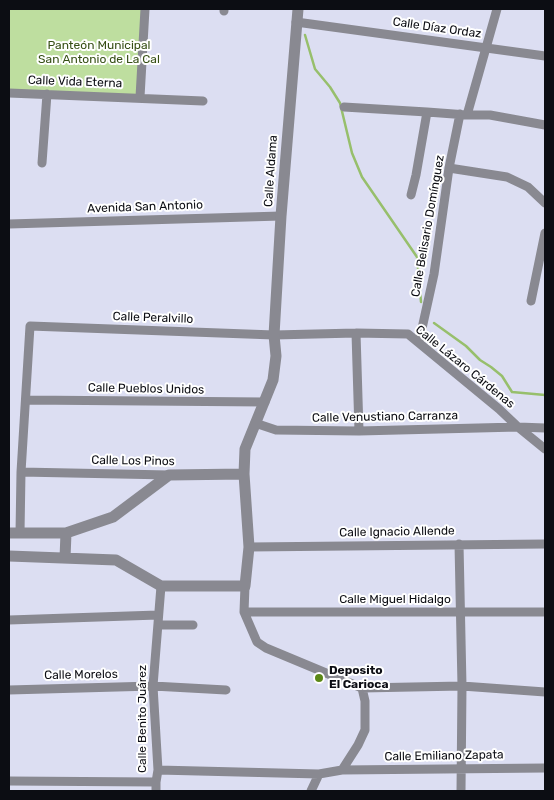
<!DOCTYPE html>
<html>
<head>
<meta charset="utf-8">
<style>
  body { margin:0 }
  #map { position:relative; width:554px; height:800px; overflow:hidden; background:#dcdef2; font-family:Rubik,sans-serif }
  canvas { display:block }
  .frame { position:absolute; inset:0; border:10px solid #0c0d13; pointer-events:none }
</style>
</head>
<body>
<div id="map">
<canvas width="554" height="800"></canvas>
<div class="frame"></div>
</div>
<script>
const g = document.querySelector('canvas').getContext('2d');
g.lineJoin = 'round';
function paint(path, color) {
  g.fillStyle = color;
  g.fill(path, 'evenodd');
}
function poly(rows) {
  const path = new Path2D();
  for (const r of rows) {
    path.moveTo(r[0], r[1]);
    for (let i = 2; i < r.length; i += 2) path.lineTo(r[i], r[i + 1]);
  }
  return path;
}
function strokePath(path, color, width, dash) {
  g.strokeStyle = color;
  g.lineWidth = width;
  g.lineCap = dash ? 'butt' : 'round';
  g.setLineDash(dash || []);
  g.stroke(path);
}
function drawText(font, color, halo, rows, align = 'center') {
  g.font = font + ' Rubik,sans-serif';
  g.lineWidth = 4;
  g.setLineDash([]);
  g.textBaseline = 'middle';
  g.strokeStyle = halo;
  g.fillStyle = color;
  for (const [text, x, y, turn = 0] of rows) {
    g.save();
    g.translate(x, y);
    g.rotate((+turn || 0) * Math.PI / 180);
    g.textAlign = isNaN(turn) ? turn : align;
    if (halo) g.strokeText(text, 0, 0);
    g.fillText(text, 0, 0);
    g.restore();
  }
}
paint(poly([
  [9,9,145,9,140,97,9,93]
]), '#bede9f');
strokePath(poly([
  [305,35,315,69,330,87,340,103,352,153,362,177,417,257,421,302],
  [434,323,466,346,480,360,491,367,502,376,512,392,545,395]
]), '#97bf6c', 2.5);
strokePath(poly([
  [224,11,224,9],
  [296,22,545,56],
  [9,93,203,101],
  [140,97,145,9],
  [344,107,427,112],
  [467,115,497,9],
  [42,163,47,94],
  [449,168,507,177,528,187,545,203],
  [411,195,416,175,427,112,467,115,490,115,545,125],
  [9,224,281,216],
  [531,301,545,233],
  [356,333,359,431],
  [419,342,434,274,449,168,460,114],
  [26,400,265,402],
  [255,423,276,430,359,431,518,427,545,449],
  [21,472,169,475],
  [20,533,21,472,30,326,274,335,356,333,408,334,499,409,518,427,545,428],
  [459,544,462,686,461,791],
  [249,547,545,544],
  [245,586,244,612,257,642,266,648,362,688,365,701,365,730,358,745,342,770,319,774,311,791],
  [244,612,545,612],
  [9,620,158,615],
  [158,625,193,625],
  [362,688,462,686,545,692],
  [9,690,153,686,226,690],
  [158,770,319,774],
  [342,770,545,768],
  [9,781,156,782],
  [156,791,156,782,158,770,153,686,161,586]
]), '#898991', 9);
strokePath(poly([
  [9,533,66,533,113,517,169,475,244,474],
  [9,556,116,560,161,586,245,586,249,547,244,474,245,449,273,380,276,356,274,335,281,216,298,9],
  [65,558,66,533]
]), '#898991', 11);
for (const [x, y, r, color] of [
  [319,678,5,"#5b8817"]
]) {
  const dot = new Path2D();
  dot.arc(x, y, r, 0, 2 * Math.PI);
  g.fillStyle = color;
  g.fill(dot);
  strokePath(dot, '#fff', 2);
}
drawText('12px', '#0c0d13', '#fff', [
  ["Calle Díaz Ordaz",437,28,8],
  ["Calle Vida Eterna",75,82,2],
  ["Calle Aldama",271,171,-86],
  ["Avenida San Antonio",145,207,-2],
  ["Calle Belisario Domínguez",428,226,-80],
  ["Calle Peralvillo",153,318,2],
  ["Calle Lázaro Cárdenas",465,367,39],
  ["Calle Pueblos Unidos",146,389,1],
  ["Calle Venustiano Carranza",385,417,-1],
  ["Calle Los Pinos",133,461,1],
  ["Calle Ignacio Allende",397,532,-1],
  ["Calle Miguel Hidalgo",395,600],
  ["Calle Morelos",81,675,-1],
  ["Calle Benito Juárez",143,719,-90],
  ["Calle Emiliano Zapata",444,756,-1]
]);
drawText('12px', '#364f15', '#fff', [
  ["Panteón Municipal",99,46],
  ["San Antonio de La Cal",99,60]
]);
drawText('bold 12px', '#0c0d13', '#fff', [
  ["Deposito",329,671],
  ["El Carioca",329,685]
], 'left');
</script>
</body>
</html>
